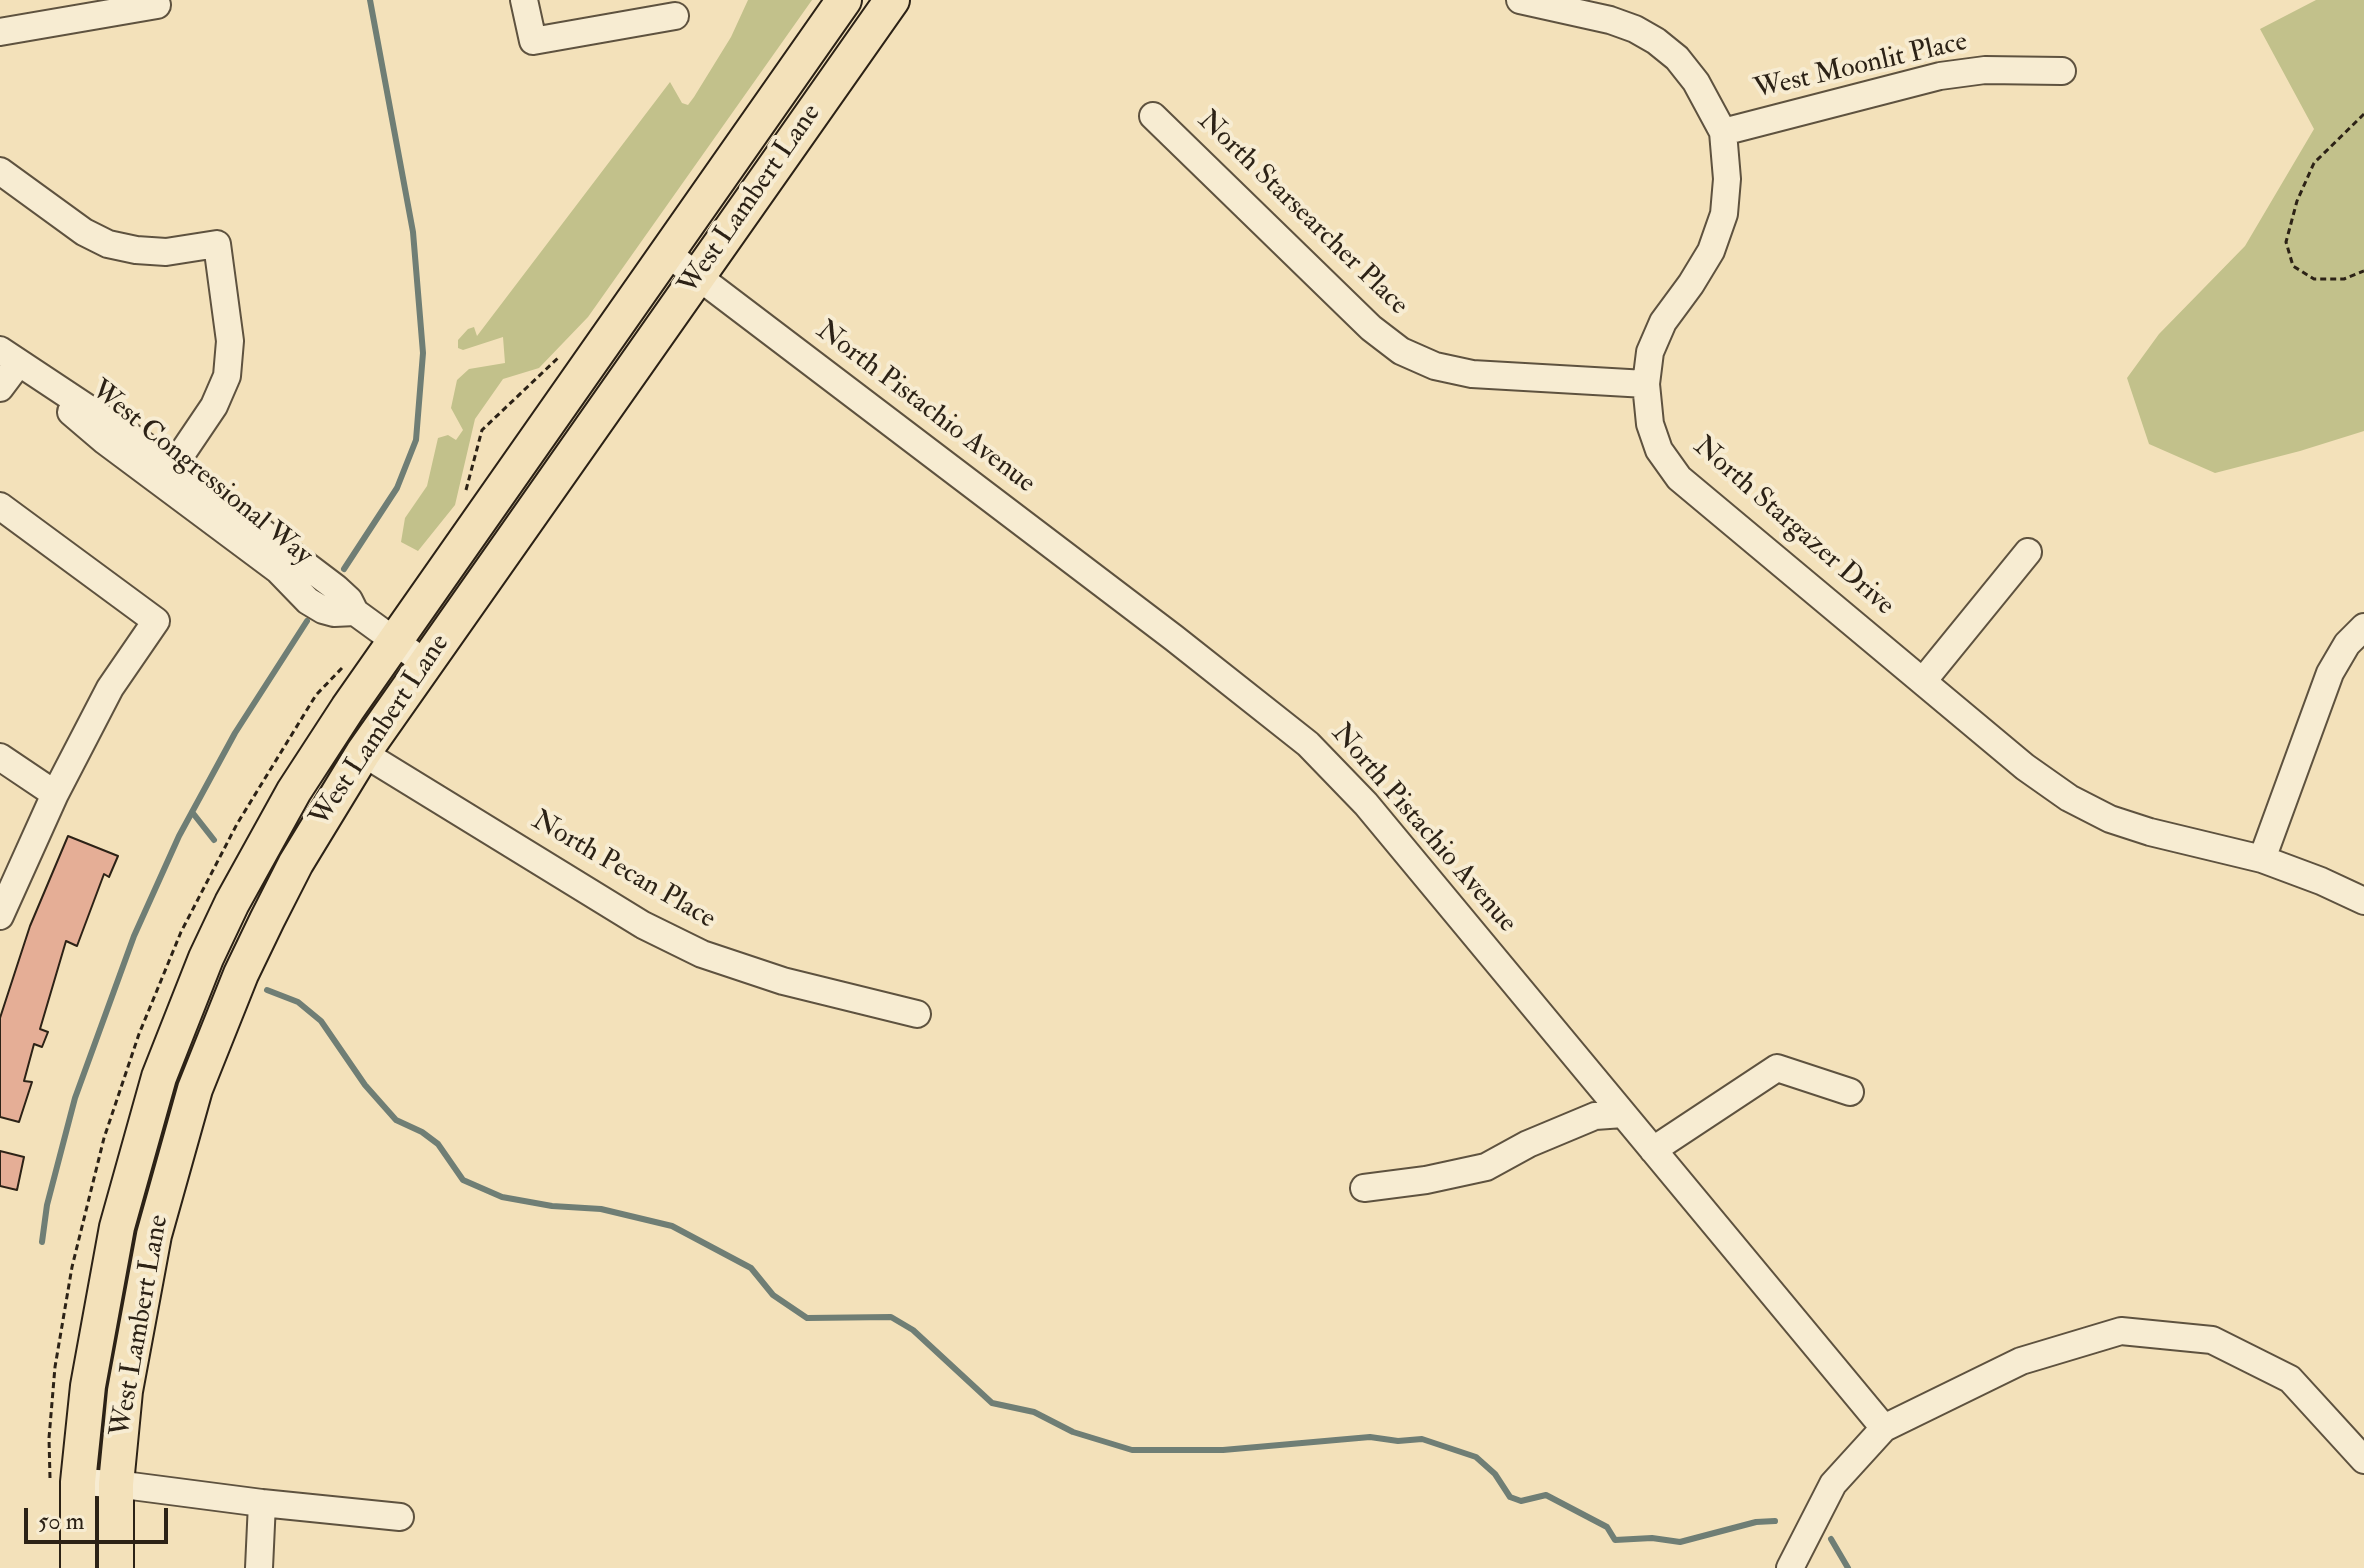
<!DOCTYPE html>
<html>
<head>
<meta charset="utf-8">
<style>
  body { margin:0 }
  #map { position:relative; width:2364px; height:1568px; overflow:hidden; background:#f3e1ba; font-family:"IM FELL Double Pica",serif }
  canvas { display:block }
  .scale { position:absolute; left:24px; top:1508px; width:144px; height:36px; box-sizing:border-box; border:4px solid #2c2216; border-top:0; padding-left:10px; font-size:24px; line-height:28px; white-space:nowrap; color:#2c2216; -webkit-text-stroke:6px #f7ecd2; paint-order:stroke }
</style>
</head>
<body>
<div id="map">
<canvas width="2364" height="1568"></canvas>
<div class="scale">50 m</div>
</div>
<script>
const g = document.querySelector('canvas').getContext('2d');
g.lineJoin = 'round';
function paint(path, color) {
  g.fillStyle = color;
  g.fill(path, 'evenodd');
}
function poly(rows) {
  const path = new Path2D();
  for (const r of rows) {
    path.moveTo(r[0], r[1]);
    for (let i = 2; i < r.length; i += 2) path.lineTo(r[i], r[i + 1]);
  }
  return path;
}
function strokePath(path, color, width, dash) {
  g.strokeStyle = color;
  g.lineWidth = width;
  g.lineCap = dash ? 'butt' : 'round';
  g.setLineDash(dash || []);
  g.stroke(path);
}
function drawText(font, color, halo, rows, align = 'center') {
  g.font = font + ' "IM FELL Double Pica",serif';
  g.lineWidth = 8;
  g.setLineDash([]);
  g.textBaseline = 'middle';
  g.strokeStyle = halo;
  g.fillStyle = color;
  for (const [text, x, y, turn = 0] of rows) {
    g.save();
    g.translate(x, y);
    g.rotate((+turn || 0) * Math.PI / 180);
    g.textAlign = isNaN(turn) ? turn : align;
    if (halo) g.strokeText(text, 0, 0);
    g.fillText(text, 0, 0);
    g.restore();
  }
}
paint(poly([
  [748,0,812,0,588,317,539,368,503,379,475,419,455,505,418,551,401,542,405,518,427,486,438,438,448,435,456,440,463,430,451,408,457,380,469,369,505,363,503,337,463,350,458,348,458,340,468,329,474,327,477,336,670,82,682,103,688,105,694,97,731,37],
  [2316,0,2364,0,2364,431,2300,451,2215,473,2149,444,2127,378,2159,334,2245,246,2314,129,2260,29]
]), '#c2c18b');
strokePath(poly([
  [344,569,397,488,416,440,423,353,413,232,370,0],
  [192,812,214,840],
  [267,990,298,1002,321,1021,365,1085,396,1120,422,1132,438,1144,463,1180,502,1197,552,1206,601,1209,672,1226,751,1268,773,1295,807,1318,891,1317,913,1330,992,1403,1034,1412,1073,1432,1132,1450,1223,1450,1370,1437,1398,1441,1422,1439,1476,1457,1495,1474,1510,1497,1521,1501,1546,1495,1607,1527,1615,1540,1652,1538,1680,1542,1756,1522,1775,1521],
  [42,1242,47,1205,75,1098,134,936,179,836,235,733,307,621],
  [1831,1539,1848,1568]
]), '#6f7e75', 6);
const building = poly([
  [68,836,118,856,109,877,104,874,77,946,66,941,40,1029,48,1032,42,1047,34,1044,24,1081,32,1082,19,1122,0,1117,0,1018,30,926,68,836],
  [0,1151,24,1157,17,1190,0,1186,0,1151]
]);
paint(building, '#e5ae96');
strokePath(building, '#2c2216', 2);
const minor = poly([
  [524,0,533,41,675,16],
  [1520,0,1610,20,1635,29,1656,41,1677,58,1696,82,1723,132,1727,179,1724,214,1711,251,1691,284,1663,322,1650,352,1646,384,1650,424,1659,450,1679,478,2025,767,2069,798,2110,819,2150,832,2262,859,2321,881,2364,901],
  [0,32,157,5],
  [1153,116,1371,328,1401,351,1435,366,1472,374,1646,384],
  [1723,132,1940,76,1985,70,2062,71],
  [0,171,84,232,108,244,136,250,166,252,217,244,230,341,227,376,214,406,162,483],
  [667,253,1174,638,1308,744,1366,804,1884,1428],
  [0,350,175,466,336,588,349,600,355,612,425,663],
  [0,388,18,364],
  [71,412,105,441,278,570,308,601,323,610,334,613,355,612],
  [0,506,156,621,110,688,55,794,0,916],
  [1923,681,2028,552],
  [363,753,643,925,702,954,783,981,917,1014],
  [0,757,55,794],
  [2262,859,2330,673,2347,644,2364,627],
  [1653,1150,1777,1068,1850,1092],
  [1364,1188,1426,1180,1486,1167,1528,1144,1595,1116,1623,1114],
  [78,1482,116,1484,262,1503,400,1517],
  [259,1568,262,1503],
  [1790,1568,1833,1484,1884,1428,2021,1361,2121,1331,2212,1340,2290,1379,2364,1460]
]);
const major = poly([
  [78,1568,78,1482,88,1386,117,1227,159,1077,206,958,232,903,294,791,348,708,844,0],
  [116,1568,116,1484,125,1391,154,1235,195,1089,241,974,267,920,296,863,363,753,892,0]
]);
strokePath(minor, '#5e523f', 30);
strokePath(major, '#2c2216', 38);
strokePath(poly([
  [2364,114,2314,163,2297,201,2286,242,2293,266,2314,279,2344,279,2364,271],
  [466,490,482,430,559,357],
  [50,1478,49,1438,55,1367,72,1267,104,1138,139,1034,181,932,237,824,316,695,342,668]
]), '#2c2216', 3, [6, 4]);
strokePath(minor, '#f7ecd2', 26);
strokePath(major, '#f3e1ba', 34);
drawText('28px', '#2c2216', '#f7ecd2', [
  ["West Moonlit Place",1861,67,-13],
  ["West Lambert Lane",751,200,-55],
  ["North Starsearcher Place",1302,214,44],
  ["North Pistachio Avenue",925,408,37],
  ["West Congressional Way",201,474,39],
  ["North Stargazer Drive",1793,527,41],
  ["West Lambert Lane",381,731,-56],
  ["North Pistachio Avenue",1423,829,49],
  ["North Pecan Place",623,871,30],
  ["West Lambert Lane",141,1326,-80]
]);
</script>
</body>
</html>
